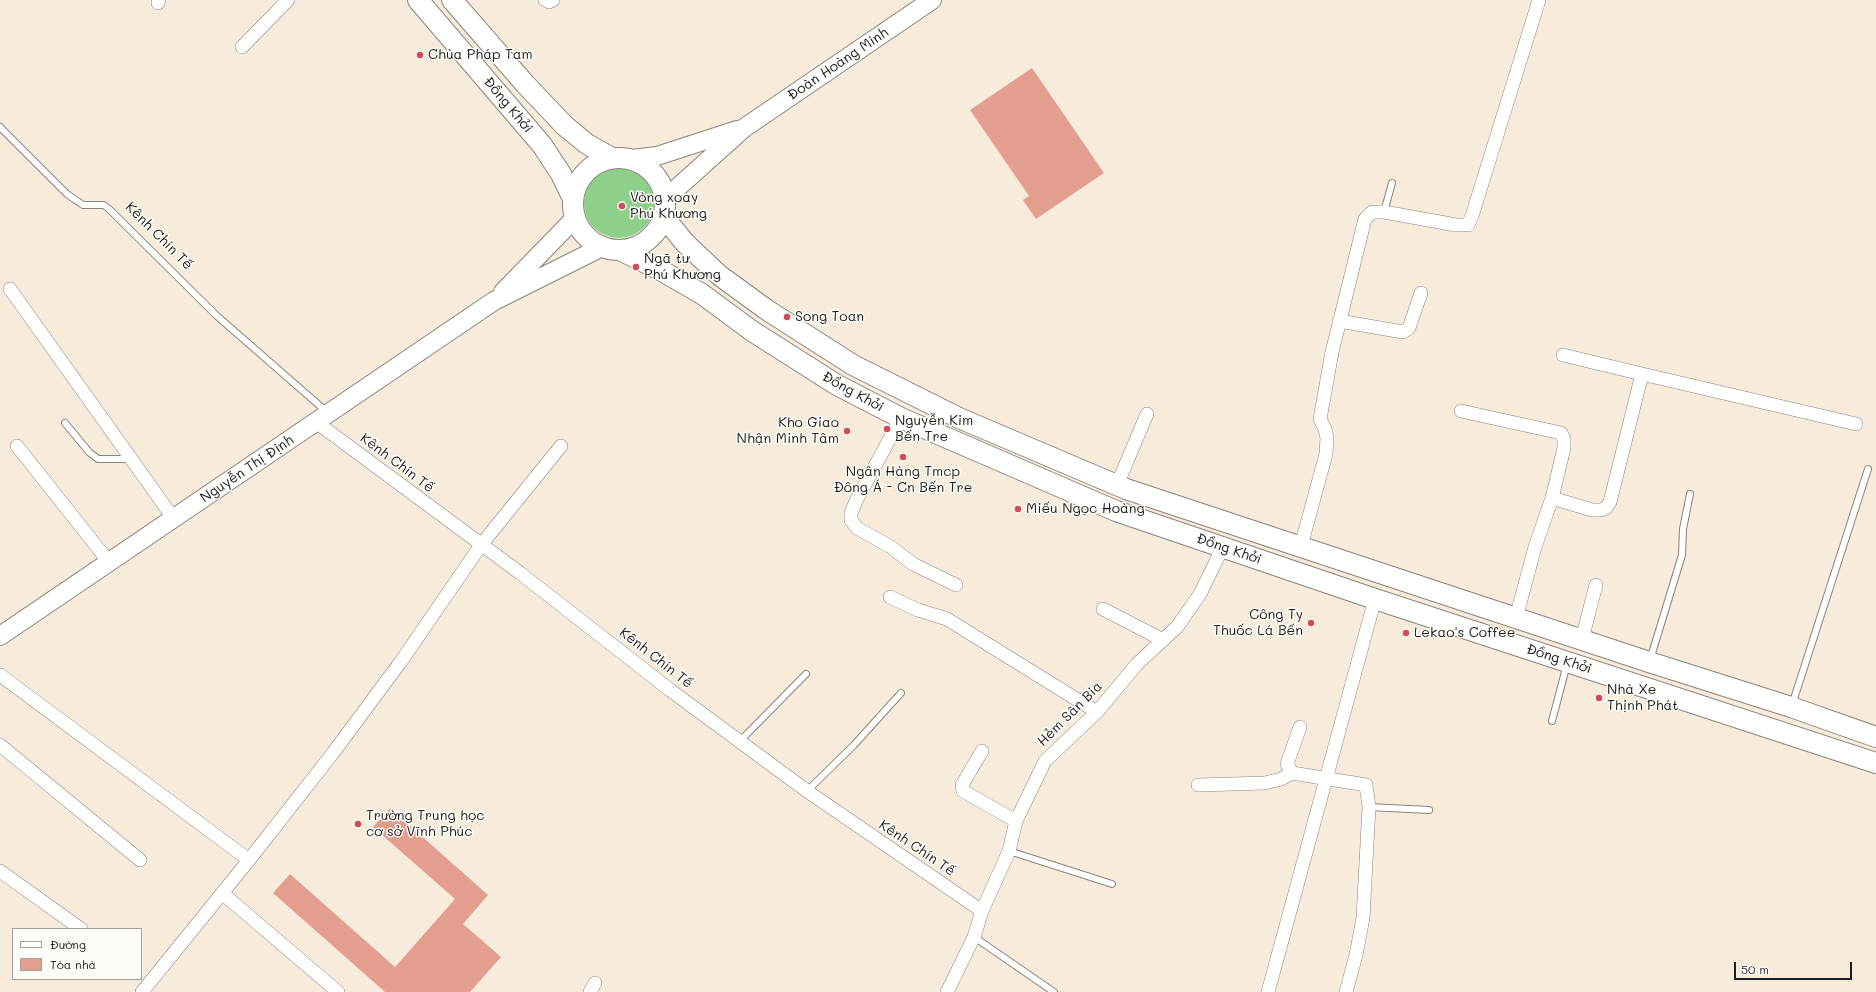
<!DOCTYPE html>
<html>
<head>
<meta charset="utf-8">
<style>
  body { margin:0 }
  #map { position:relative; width:1876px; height:992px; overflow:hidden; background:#f7ecdb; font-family:Mali,sans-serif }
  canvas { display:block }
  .legend { position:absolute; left:12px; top:928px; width:130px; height:52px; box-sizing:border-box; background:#fdfcf7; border:1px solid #a3a29f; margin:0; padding:5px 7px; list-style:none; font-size:12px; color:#1c1c1c }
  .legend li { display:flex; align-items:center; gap:8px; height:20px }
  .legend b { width:20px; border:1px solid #a3a29f }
  .scale { position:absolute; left:1734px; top:962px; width:118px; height:18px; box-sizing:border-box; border:2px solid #1c1c1c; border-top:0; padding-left:5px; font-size:12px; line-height:14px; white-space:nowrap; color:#1c1c1c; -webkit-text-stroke:3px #fdfcf7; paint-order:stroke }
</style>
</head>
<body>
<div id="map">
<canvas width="1876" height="992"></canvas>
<ul class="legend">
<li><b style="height:5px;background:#fff"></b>Đường</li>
<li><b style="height:11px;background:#e49e8f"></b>Tòa nhà</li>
</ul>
<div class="scale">50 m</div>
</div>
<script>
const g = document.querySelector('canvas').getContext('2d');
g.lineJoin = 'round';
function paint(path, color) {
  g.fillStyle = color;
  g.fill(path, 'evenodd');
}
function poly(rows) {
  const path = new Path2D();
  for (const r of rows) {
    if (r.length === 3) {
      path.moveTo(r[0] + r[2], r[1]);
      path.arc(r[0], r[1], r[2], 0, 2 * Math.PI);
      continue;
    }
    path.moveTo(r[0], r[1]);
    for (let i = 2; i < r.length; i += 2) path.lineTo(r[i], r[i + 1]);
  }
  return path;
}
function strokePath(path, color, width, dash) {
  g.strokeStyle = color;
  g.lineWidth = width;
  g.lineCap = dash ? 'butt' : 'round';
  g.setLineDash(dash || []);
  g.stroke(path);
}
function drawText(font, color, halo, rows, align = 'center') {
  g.font = font + ' Mali,sans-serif';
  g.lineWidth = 3;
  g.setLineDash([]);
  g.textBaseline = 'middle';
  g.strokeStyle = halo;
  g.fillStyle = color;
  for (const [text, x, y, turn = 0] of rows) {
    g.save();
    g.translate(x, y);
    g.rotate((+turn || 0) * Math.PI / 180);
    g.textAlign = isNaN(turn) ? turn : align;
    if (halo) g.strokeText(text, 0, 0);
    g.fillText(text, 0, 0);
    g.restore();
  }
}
paint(poly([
  [619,203,35]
]), '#8cd089');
paint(poly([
  [1032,68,1104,173,1036,219,1023,200,1029,196,970,110],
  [390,808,488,895,463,924,501,957,470,992,385,992,273,893,290,874,395,967,455,899,373,827]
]), '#e49e8f');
const lane = poly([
  [0,127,67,194,83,205,104,205,109,209,217,316,327,412],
  [1384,212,1392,183],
  [65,423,89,452,98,459,131,459],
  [1650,660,1682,555,1683,529,1690,494],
  [1792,705,1868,469],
  [1552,721,1567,664],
  [740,741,806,674],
  [807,791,854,745,901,693],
  [1369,807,1429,810],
  [1009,851,1112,884],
  [974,937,1054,992]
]);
const street = poly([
  [545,0,549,2,553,0],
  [158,3,159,0],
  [242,47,288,0],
  [10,289,174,519],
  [1339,321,1403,332,1409,328,1421,293],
  [1563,355,1642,374],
  [1461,411,1561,433,1564,439,1564,448,1552,498],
  [901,418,856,501,851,513,851,520,857,528,891,547,913,564,956,585],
  [316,422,520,573,670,690,807,791,982,911],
  [17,446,109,562],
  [1117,485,1147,414],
  [1301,546,1326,454,1327,438,1325,429,1320,419,1332,352,1365,219,1372,212,1384,212,1456,225,1468,225,1472,216,1539,0],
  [890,597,918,610,947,619,1097,712],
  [1103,609,1163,640],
  [1516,618,1535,547,1552,498,1592,510,1601,510,1606,508,1610,502,1642,374,1856,424],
  [1582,639,1596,585],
  [0,675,249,860],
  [1300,727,1287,764,1292,773,1366,785,1369,807,1363,918,1356,955,1346,992],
  [0,745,140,860],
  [982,751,962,785,963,791,1016,821],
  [1198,785,1265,783,1281,779,1292,773],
  [0,871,81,929],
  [222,893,338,992],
  [142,992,249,860,333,753,402,660,481,545,561,446],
  [590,992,595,983],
  [947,992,974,937,982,911,1009,851,1016,821,1045,761,1097,712,1137,664,1177,627,1200,594,1223,547],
  [1268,992,1375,599]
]);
const secondary = poly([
  [633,159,657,156,737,130],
  [666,198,744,128,932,0],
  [503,292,575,218],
  [0,636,494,301,602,247]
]);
const primary = poly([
  [418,0,542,145,561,174,573,199],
  [452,0,526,85,565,126,587,144,612,158],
  [619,204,46],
  [664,217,685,243,719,275,767,310,853,365,959,418,1126,489,1649,662,1791,707,1876,737],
  [620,250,662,271,702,294,752,331,837,385,901,418,1116,511,1375,599,1876,763]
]);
strokePath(lane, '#8a847c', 8);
strokePath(street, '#8a847c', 14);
strokePath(secondary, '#8a847c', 20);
strokePath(primary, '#8a847c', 22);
strokePath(lane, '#fff', 6);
strokePath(street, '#fff', 13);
strokePath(secondary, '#fff', 18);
strokePath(primary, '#fff', 20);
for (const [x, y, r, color] of [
  [420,55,4,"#d1495b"],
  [622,206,4,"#d1495b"],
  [636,267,4,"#d1495b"],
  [787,317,4,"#d1495b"],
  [887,429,4,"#d1495b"],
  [847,431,4,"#d1495b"],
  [903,457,4,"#d1495b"],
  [1018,509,4,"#d1495b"],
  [1311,623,4,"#d1495b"],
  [1406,633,4,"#d1495b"],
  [1599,698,4,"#d1495b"],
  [358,824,4,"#d1495b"]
]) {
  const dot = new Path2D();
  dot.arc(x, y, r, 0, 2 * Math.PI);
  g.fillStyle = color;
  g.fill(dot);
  strokePath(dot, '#fdfcf7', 1.5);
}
drawText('14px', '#1c1c1c', '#fdfcf7', [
  ["Chùa Pháp Tam",428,55],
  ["Vòng xoay",630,198],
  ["Phú Khương",630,214],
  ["Ngã tư",644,259],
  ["Phú Khương",644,275],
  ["Song Toan",795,317],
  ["Nguyễn Kim",895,421],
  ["Bến Tre",895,437],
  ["Kho Giao",839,423,"right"],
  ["Nhận Minh Tâm",839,439,"right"],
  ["Ngân Hàng Tmcp",903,472,"center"],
  ["Đông Á - Cn Bến Tre",903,488,"center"],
  ["Miếu Ngọc Hoàng",1026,509],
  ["Công Ty",1303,615,"right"],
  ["Thuốc Lá Bến",1303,631,"right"],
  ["Lekao's Coffee",1414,633],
  ["Nhà Xe",1607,690],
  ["Thịnh Phát",1607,706],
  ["Trường Trung học",366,816],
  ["cơ sở Vĩnh Phúc",366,832]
], 'left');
drawText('14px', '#1c1c1c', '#fdfcf7', [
  ["Đoàn Hoàng Minh",838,64,-34],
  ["Đồng Khởi",508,105,50],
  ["Kênh Chín Tế",159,236,45],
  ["Đồng Khởi",853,392,29],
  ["Kênh Chín Tế",397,463,37],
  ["Nguyễn Thị Định",247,469,-34],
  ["Đồng Khởi",1229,549,19],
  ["Kênh Chín Tế",656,658,38],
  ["Đồng Khởi",1559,659,18],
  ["Hẻm Sân Bia",1070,714,-45],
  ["Kênh Chín Tế",917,848,34]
]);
</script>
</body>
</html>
